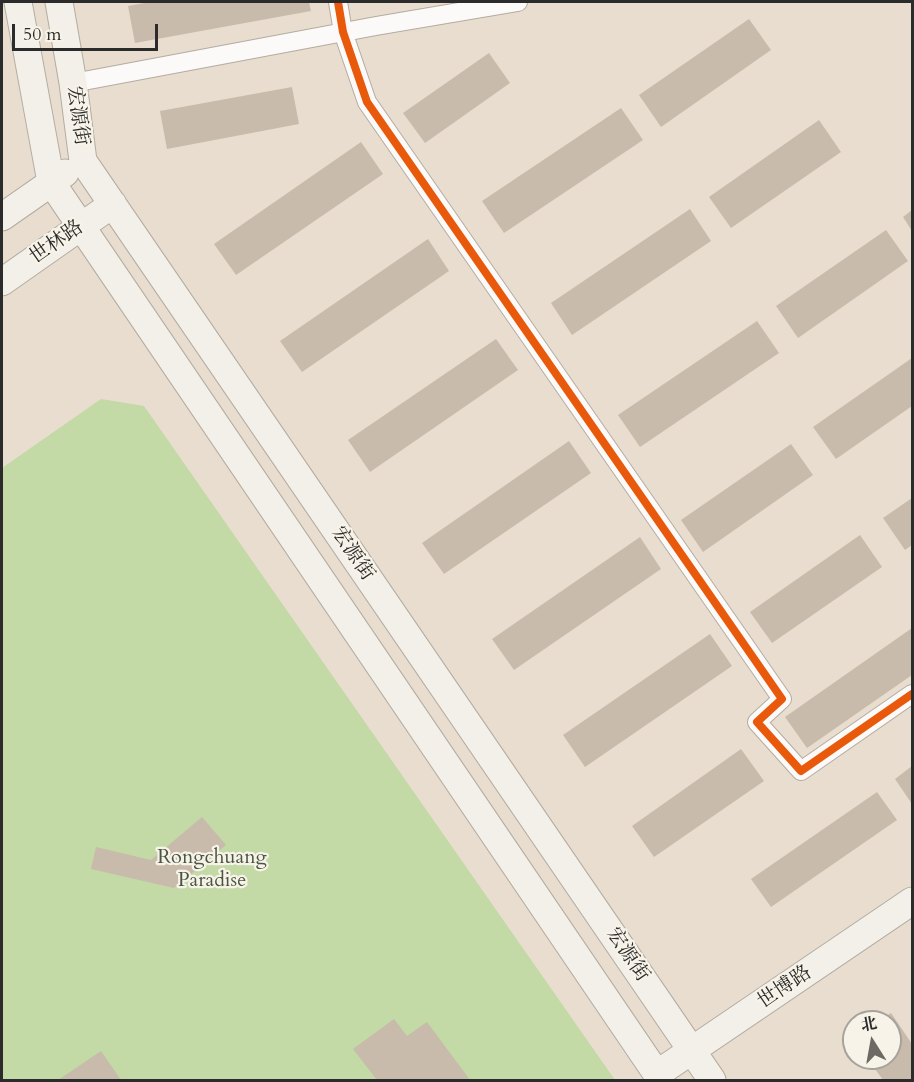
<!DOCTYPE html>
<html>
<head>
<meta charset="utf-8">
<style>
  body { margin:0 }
  #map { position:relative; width:914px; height:1082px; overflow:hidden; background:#e8ddce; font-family:Cardo,"Noto Serif SC",serif }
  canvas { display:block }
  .frame { position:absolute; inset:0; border:3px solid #2b2b2b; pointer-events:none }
  .north { position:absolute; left:842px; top:1010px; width:60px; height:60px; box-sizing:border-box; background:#f7f3e8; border:2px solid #a5a39c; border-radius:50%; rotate:349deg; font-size:16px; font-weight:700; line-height:24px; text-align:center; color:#2b2b2b }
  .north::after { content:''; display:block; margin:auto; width:21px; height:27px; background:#6d6964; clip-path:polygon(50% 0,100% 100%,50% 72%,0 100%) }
  .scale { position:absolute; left:12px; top:24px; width:146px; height:27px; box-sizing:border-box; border:3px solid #2b2b2b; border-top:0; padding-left:8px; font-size:18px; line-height:21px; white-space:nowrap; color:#2b2b2b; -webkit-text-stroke:4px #f7f3e8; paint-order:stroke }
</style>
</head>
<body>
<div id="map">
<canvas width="914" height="1082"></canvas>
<div class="frame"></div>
<div class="north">北</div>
<div class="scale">50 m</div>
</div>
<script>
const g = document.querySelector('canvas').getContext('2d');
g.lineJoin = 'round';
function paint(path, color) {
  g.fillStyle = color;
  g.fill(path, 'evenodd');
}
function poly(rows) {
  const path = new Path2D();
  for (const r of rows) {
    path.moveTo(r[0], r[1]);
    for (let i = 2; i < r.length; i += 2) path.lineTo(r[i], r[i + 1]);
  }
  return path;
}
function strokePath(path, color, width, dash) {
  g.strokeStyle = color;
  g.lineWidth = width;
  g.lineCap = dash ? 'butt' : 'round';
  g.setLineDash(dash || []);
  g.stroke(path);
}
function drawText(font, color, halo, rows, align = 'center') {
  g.font = font + ' Cardo,"Noto Serif SC",serif';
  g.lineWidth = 4.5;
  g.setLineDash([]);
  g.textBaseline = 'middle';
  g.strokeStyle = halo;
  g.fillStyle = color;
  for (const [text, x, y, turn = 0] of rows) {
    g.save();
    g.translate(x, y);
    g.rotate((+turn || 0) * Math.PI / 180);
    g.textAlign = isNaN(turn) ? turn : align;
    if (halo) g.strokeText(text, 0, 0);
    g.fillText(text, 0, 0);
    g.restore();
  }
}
paint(poly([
  [101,399,144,406,615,1080,2,1080,2,468]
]), '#c3d9a6');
paint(poly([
  [150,2,309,2,311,11,135,43,128,6],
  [749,19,771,50,661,127,639,95],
  [489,53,510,83,425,143,403,113],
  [292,87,299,124,167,149,160,111],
  [621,108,643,140,504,233,482,201],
  [819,120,841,152,731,228,709,197],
  [361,142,383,174,236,275,214,244],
  [690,209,711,241,572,335,551,303],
  [912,210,912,231,903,217],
  [886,230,908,261,798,338,776,306],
  [428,239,449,271,302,372,280,341],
  [757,321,779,353,640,447,618,415],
  [496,339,518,370,370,472,348,440],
  [912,358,912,406,836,459,813,427],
  [569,441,591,473,444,574,422,543],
  [791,444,813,475,703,552,681,520],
  [912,498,912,545,905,550,883,518],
  [860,535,882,567,772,643,750,612],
  [640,537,661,569,514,670,492,639],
  [912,628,912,675,807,748,785,717],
  [710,634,732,666,585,767,563,735],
  [741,749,764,781,654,857,632,826],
  [912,766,912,804,895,779],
  [877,792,897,820,771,907,751,879],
  [202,817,226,845,174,888,91,869,96,847,151,860],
  [891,1013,912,1044,912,1080,883,1080,867,1058,890,1058,890,1022,877,1022],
  [394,1019,407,1036,427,1022,470,1080,377,1080,353,1049],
  [101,1051,121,1080,58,1080]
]), '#c8bbab');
const minor = poly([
  [338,2,343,32,367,102,782,699,757,722,801,771,912,694],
  [73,83,376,26,518,2]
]);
const secondary = poly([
  [18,2,51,182,661,1080],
  [59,2,73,83,83,161,712,1080],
  [2,217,65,173],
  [2,282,113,204],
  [657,1074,912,901]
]);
strokePath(minor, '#b3aca2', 20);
strokePath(secondary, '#b3aca2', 29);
strokePath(minor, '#fcfaf8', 18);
strokePath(secondary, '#f3f0e9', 27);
strokePath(poly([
  [338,2,343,32,367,102,782,699,757,722,801,771,912,694]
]), '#e8590c', 8);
drawText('20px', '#2b2b2b', '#f7f3e8', [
  ["宏源街",77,116,82],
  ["世林路",57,243,-35],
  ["宏源街",352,554,56],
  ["宏源街",627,955,56],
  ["世博路",785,988,-34]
]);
drawText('20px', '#495642', '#f7f3e8', [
  ["Rongchuang",212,858],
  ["Paradise",212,881]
]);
</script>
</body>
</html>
